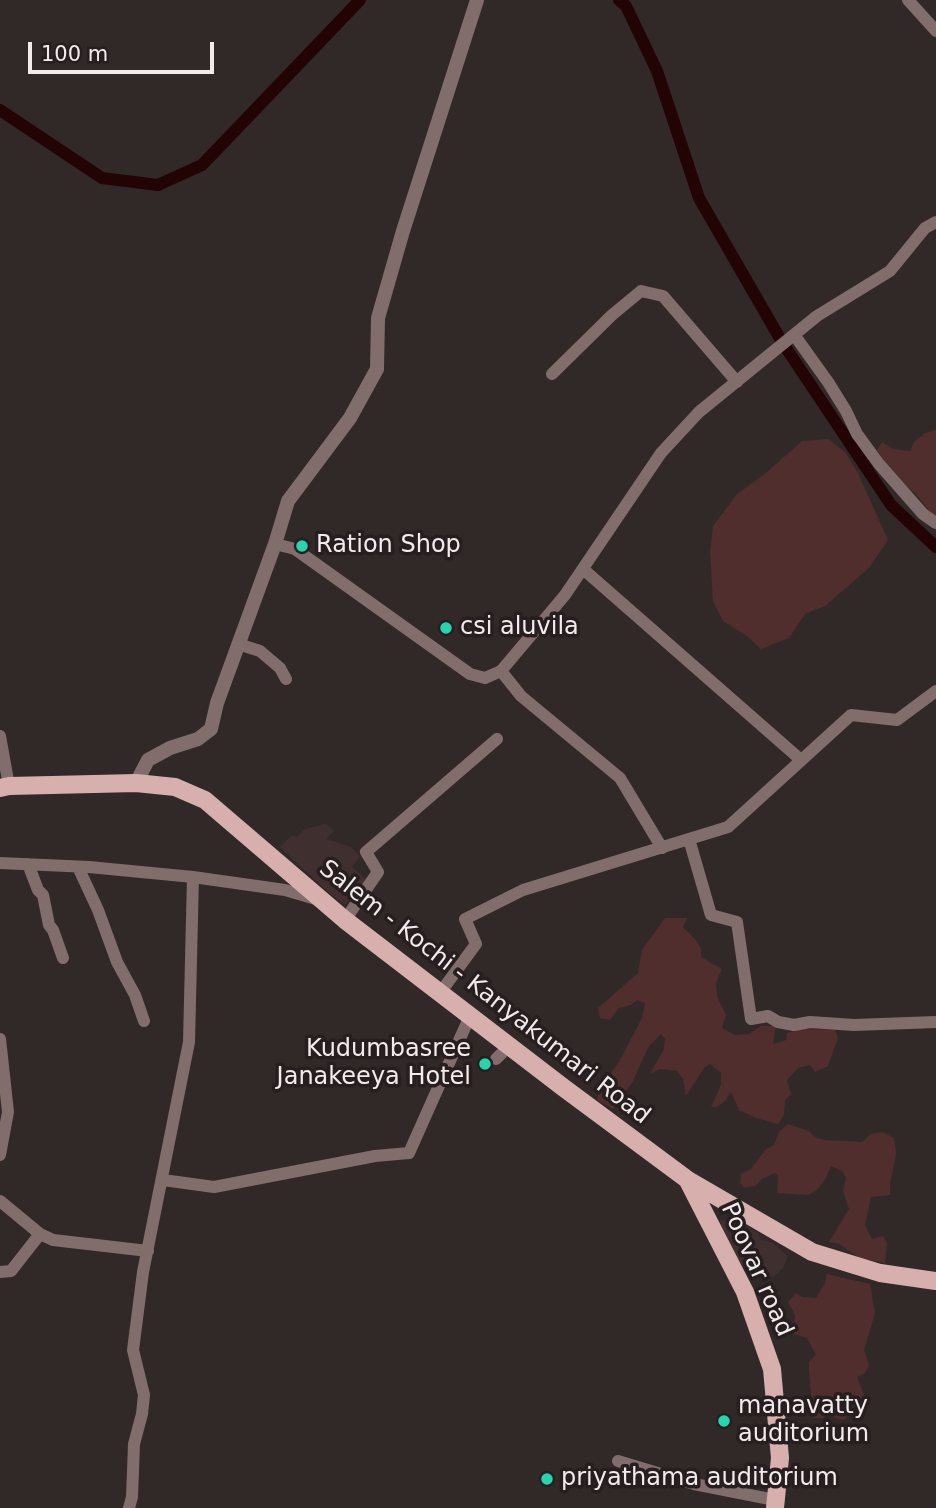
<!DOCTYPE html>
<html>
<head>
<meta charset="utf-8">
<style>
  body { margin:0 }
  #map { position:relative; width:936px; height:1508px; overflow:hidden; background:#312928; font-family:"DejaVu Sans",sans-serif }
  canvas { display:block }
  .scale { position:absolute; left:28px; top:42px; width:186px; height:32px; box-sizing:border-box; border:4px solid #f1eceb; border-top:0; padding-left:9px; font-size:21px; line-height:24px; white-space:nowrap; color:#f1eceb; -webkit-text-stroke:5px #271f1f; paint-order:stroke }
</style>
</head>
<body>
<div id="map">
<canvas width="936" height="1508"></canvas>
<div class="scale">100 m</div>
</div>
<script>
const g = document.querySelector('canvas').getContext('2d');
g.lineJoin = 'round';
function paint(path, color) {
  g.fillStyle = color;
  g.fill(path, 'evenodd');
}
function poly(rows) {
  const path = new Path2D();
  for (const r of rows) {
    path.moveTo(r[0], r[1]);
    for (let i = 2; i < r.length; i += 2) path.lineTo(r[i], r[i + 1]);
  }
  return path;
}
function strokePath(path, color, width, dash) {
  g.strokeStyle = color;
  g.lineWidth = width;
  g.lineCap = dash ? 'butt' : 'round';
  g.setLineDash(dash || []);
  g.stroke(path);
}
function drawText(font, color, halo, rows, align = 'center') {
  g.font = font + ' "DejaVu Sans",sans-serif';
  g.lineWidth = 7;
  g.setLineDash([]);
  g.textBaseline = 'middle';
  g.strokeStyle = halo;
  g.fillStyle = color;
  for (const [text, x, y, turn = 0] of rows) {
    g.save();
    g.translate(x, y);
    g.rotate((+turn || 0) * Math.PI / 180);
    g.textAlign = isNaN(turn) ? turn : align;
    if (halo) g.strokeText(text, 0, 0);
    g.fillText(text, 0, 0);
    g.restore();
  }
}
paint(poly([
  [326,824,334,831,326,839,351,847,360,856,352,867,366,879,356,895,345,905,328,892,280,847,291,836,297,837,305,829],
  [720,1220,731,1221,748,1227,758,1233,761,1240,771,1242,782,1251,788,1257,782,1269,773,1277,755,1277,744,1268,734,1255,722,1231]
]), '#3f302f');
paint(poly([
  [936,430,936,519,915,493,898,480,877,450,882,442,893,449,910,451,914,442,925,433],
  [828,439,845,452,858,473,888,540,869,568,825,606,805,614,789,638,761,649,747,636,723,621,713,601,710,551,713,526,737,494,766,473,802,441],
  [665,918,687,918,683,927,696,940,701,949,701,957,722,969,716,983,717,996,726,1015,722,1028,735,1035,749,1034,761,1026,776,1026,773,1044,786,1040,787,1033,802,1029,835,1030,838,1038,828,1066,815,1072,810,1065,798,1068,787,1080,791,1094,785,1100,784,1115,778,1124,756,1118,739,1110,731,1092,725,1101,717,1107,711,1107,721,1085,721,1073,710,1064,704,1068,686,1096,683,1079,677,1071,660,1069,650,1074,664,1049,665,1039,661,1034,649,1046,632,1083,613,1109,597,1100,599,1091,620,1060,642,1018,645,1003,637,1000,631,1005,619,1008,610,1020,600,1018,598,1008,638,973,642,950],
  [788,1124,809,1131,815,1137,824,1140,862,1142,871,1134,882,1132,894,1138,896,1154,890,1184,890,1195,871,1197,865,1225,872,1239,883,1236,887,1243,885,1263,860,1258,839,1244,829,1242,849,1209,843,1191,846,1178,842,1171,831,1166,826,1178,817,1190,808,1195,777,1193,778,1176,775,1173,762,1179,755,1186,744,1188,740,1183,741,1174,751,1169,765,1150,774,1145,779,1132],
  [827,1274,870,1284,875,1313,864,1350,869,1365,865,1373,857,1377,864,1395,844,1420,835,1418,831,1411,823,1418,813,1418,809,1371,809,1362,816,1355,807,1338,794,1334,795,1315,788,1302,796,1293,802,1297,816,1298,825,1283]
]), '#4f2e2d');
strokePath(poly([
  [619,0,626,6,657,71,699,198,782,342,891,505,936,547],
  [0,110,102,178,158,185,202,165,360,0]
]), '#220405', 12);
strokePath(poly([
  [908,0,936,31],
  [795,336,828,382,846,411,857,434,879,464,923,514,936,523],
  [552,374,612,315,641,291,663,296,737,382],
  [275,544,295,549,470,674,485,678,501,671,565,595,661,453,699,412,817,316,890,271,925,228,936,222],
  [583,569,801,760],
  [238,644,260,651,280,668,286,679],
  [501,671,521,696,620,778,662,848],
  [0,736,9,786],
  [689,839,728,827,851,715,897,720,936,691],
  [0,863,89,867,193,877,285,890,319,900],
  [28,864,38,890,43,895,49,925,53,930,63,958],
  [78,867,98,910,117,962,135,995,144,1021],
  [345,920,378,872,366,852,497,739],
  [440,993,476,944,465,919,523,890,689,839,711,915,737,922,751,1019,768,1016,778,1022,794,1025,810,1022,854,1025,936,1022],
  [0,1039,8,1112,0,1155],
  [496,1059,509,1046],
  [163,1180,214,1187,375,1156,409,1153,470,1016],
  [0,1201,40,1234,53,1240,148,1251],
  [0,1272,11,1271,40,1234],
  [618,1461,694,1484,775,1500],
  [129,1508,132,1497,134,1444,142,1414,144,1395,133,1350,143,1272,189,1042,193,877]
]), '#816e6c', 12);
strokePath(poly([
  [136,783,148,760,170,748,198,739,211,729,217,703,275,544,288,501,350,418,377,369,378,318,403,231,477,0]
]), '#816e6c', 14);
strokePath(poly([
  [0,788,9,786,136,783,175,787,205,800,345,920,564,1088,688,1180,812,1252,880,1273,936,1281],
  [688,1181,745,1292,772,1369,780,1458,775,1508]
]), '#d7b0ad', 18);
for (const [x, y, r, color] of [
  [302,546,7,"#26d5ae"],
  [446,628,7,"#26d5ae"],
  [485,1064,7,"#26d5ae"],
  [724,1421,7,"#26d5ae"],
  [547,1479,7,"#26d5ae"]
]) {
  const dot = new Path2D();
  dot.arc(x, y, r, 0, 2 * Math.PI);
  g.fillStyle = color;
  g.fill(dot);
  strokePath(dot, '#271f1f', 2.5);
}
drawText('24px', '#f1eceb', '#271f1f', [
  ["Ration Shop",316,546],
  ["csi aluvila",460,628],
  ["Kudumbasree",471,1050,"right"],
  ["Janakeeya Hotel",471,1078,"right"],
  ["manavatty",738,1407],
  ["auditorium",738,1435],
  ["priyathama auditorium",561,1479]
], 'left');
drawText('24px', '#f1eceb', '#271f1f', [
  ["Salem - Kochi - Kanyakumari Road",484,993,38],
  ["Poovar road",756,1270,66]
]);
</script>
</body>
</html>
